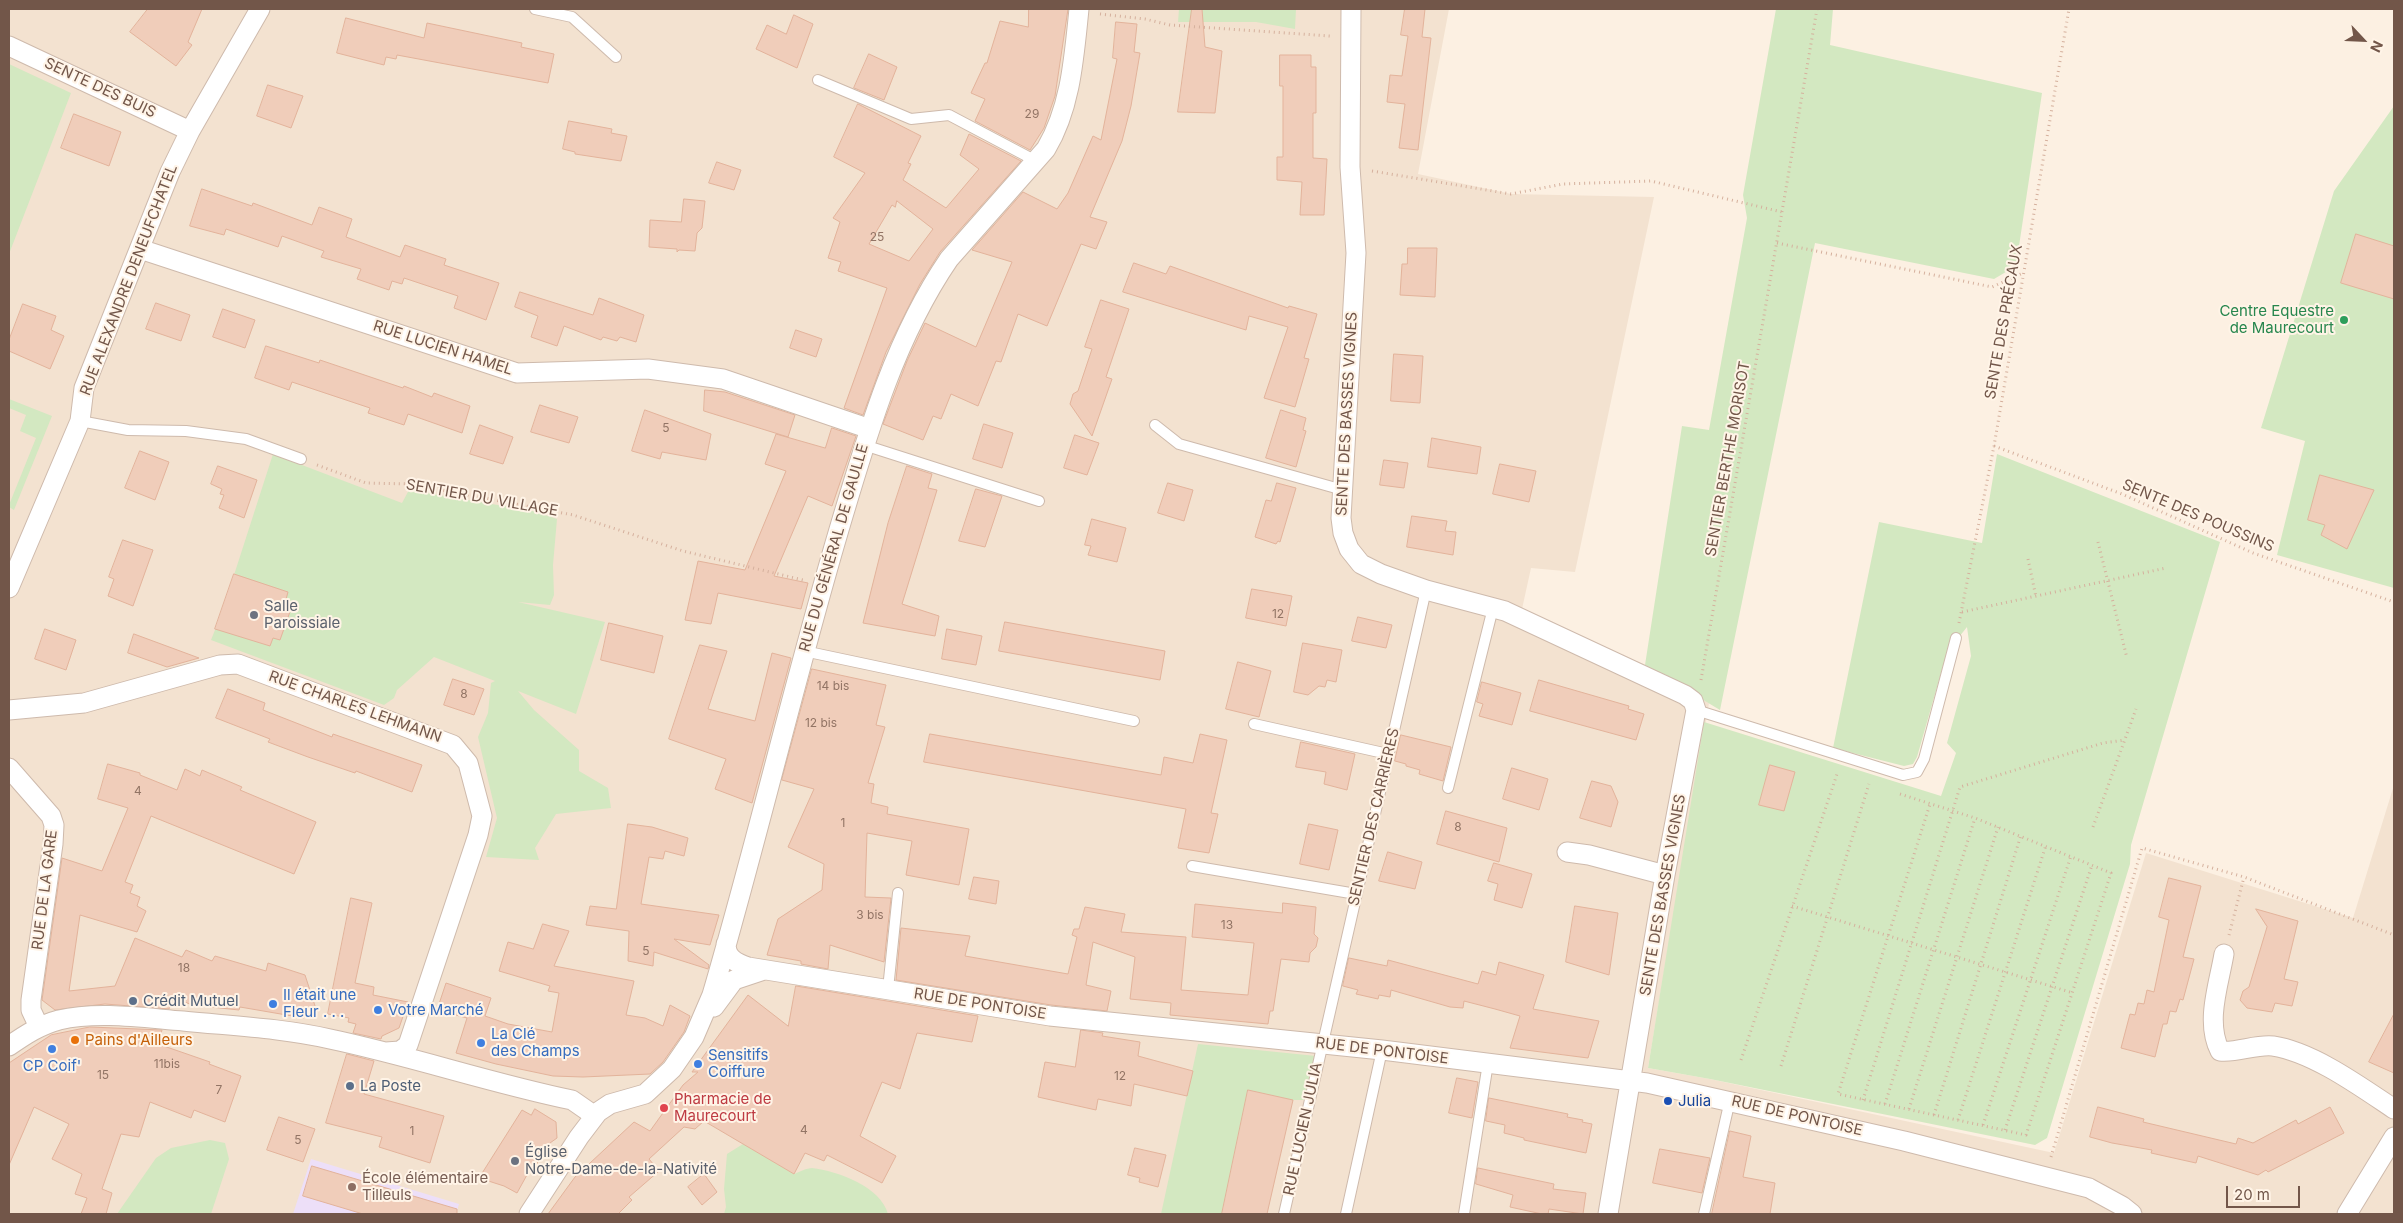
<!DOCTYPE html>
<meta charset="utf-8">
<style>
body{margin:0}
#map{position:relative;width:2403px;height:1223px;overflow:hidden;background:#fcf0e2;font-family:Inter,sans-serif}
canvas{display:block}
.frame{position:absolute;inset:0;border:10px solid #725649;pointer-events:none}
.north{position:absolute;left:2338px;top:15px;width:50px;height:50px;-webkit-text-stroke:4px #fff4e7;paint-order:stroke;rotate:115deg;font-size:14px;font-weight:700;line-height:20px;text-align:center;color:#725649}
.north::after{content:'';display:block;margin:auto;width:18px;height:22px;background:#725649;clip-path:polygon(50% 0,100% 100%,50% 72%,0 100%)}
.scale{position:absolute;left:2226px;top:1186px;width:74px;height:22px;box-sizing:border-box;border:2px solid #725649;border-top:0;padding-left:6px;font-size:15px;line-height:18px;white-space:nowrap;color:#725649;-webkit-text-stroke:4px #fff4e7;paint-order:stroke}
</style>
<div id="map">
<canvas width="2403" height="1223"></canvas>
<div class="frame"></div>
<div class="north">N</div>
<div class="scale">20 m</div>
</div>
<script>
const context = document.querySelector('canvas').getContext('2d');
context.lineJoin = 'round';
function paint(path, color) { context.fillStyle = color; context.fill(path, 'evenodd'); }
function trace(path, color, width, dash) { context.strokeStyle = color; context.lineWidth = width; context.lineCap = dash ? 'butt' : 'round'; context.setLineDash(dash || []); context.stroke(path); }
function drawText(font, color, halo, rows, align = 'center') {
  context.font = font + ' Inter,sans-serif'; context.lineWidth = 4; context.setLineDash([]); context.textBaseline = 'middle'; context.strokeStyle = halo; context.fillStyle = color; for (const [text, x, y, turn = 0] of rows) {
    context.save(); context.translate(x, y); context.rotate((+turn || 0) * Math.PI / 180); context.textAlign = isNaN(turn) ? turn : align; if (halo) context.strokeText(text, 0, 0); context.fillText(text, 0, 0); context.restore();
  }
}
const residential = new Path2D(`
 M9,9H1449L1418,174L1511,194L1654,197L1575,572L1531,568L1522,609L1645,665L1709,703L1648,1068L1710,1079L2054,1153L2146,853L2353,918L2394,785V1214H9Z`);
const education = new Path2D(`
 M311,1159L459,1204L456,1214H293Z`);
const green = new Path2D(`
 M1179,9H1296L1295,29L1256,22H1178Z
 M1776,9H1833L1830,45L2042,93L2016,266L1994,279L1815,243L1720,710L1645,665L1682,426L1709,430L1747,218L1743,195Z
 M9,64L71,93L9,254Z
 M2394,106V588L2277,555L2305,441L2261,428L2334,191Z
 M9,399L52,416L14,510L9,507V505L36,438L20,431L26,415L9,408Z
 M273,454L402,503L409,490L533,511L557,519L553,565L554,595L550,605L518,602L605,622L576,714L518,691L534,710L579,750V771L608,788L611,808L556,814L535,848L539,860L486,857L497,818L478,737L488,713L491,683L495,681L434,657L397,690L394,698L384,705L211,640L217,625L236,635L270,646L273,638L280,640L292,606L285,603L288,592L234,575Z
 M1997,454L2220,542L2131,845L2130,864L2047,1138L2035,1145L1710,1079L1648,1068L1704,722L1941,796L1956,753L1947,743L1971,656L1967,627L1947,652L1917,757L1913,764L1904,766L1833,748L1879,522L1982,543Z
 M1198,1044L1316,1056L1307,1100H1293L1248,1091L1222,1214H1161Z
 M210,1140L225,1143L229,1159L211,1214H117L156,1158L171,1148Z
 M743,1144L794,1174C799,1172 807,1168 812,1168C838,1171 881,1187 888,1214H724L726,1207L724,1189L727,1154Z`);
const building = new Path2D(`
 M148,9H202L188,42L192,45L176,66L130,32Z
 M1029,9H1068L1055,96L1044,128L1030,150L975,121L985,99L971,93L985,63H987L1000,21L1028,27Z
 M1192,9H1202L1205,47L1222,51L1215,113L1178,112Z
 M1405,9H1425L1422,37L1431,38L1418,150L1399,148L1405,104L1387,102L1390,75L1402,76L1408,36L1401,35Z
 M794,15L813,24L797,68L756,49L767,25L786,34Z
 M346,18L424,38L427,23L522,43L521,47L554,54L548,83L397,55L396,59L386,57L384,65L337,53Z
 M1116,22L1137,24L1134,52L1140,53L1131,106L1122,141L1090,217L1107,222L1096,249L1081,244L1047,326L1018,314L1001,362L996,361L978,406L951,394L941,419L933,416L923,440L883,424L907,361L925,323L976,347L1012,262L972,250L1023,192L1057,209L1068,193L1093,136L1101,140L1117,59L1113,58Z
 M869,54L897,67L884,100L854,88Z
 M1280,55H1311V67H1316V113H1313V158L1327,159L1324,215H1300L1302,182L1277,180V157H1283V86H1280Z
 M268,85L303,96L291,128L257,116Z
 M858,104L921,136L908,163L911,164L903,180L946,208L979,169L960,155L969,134L1021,161L940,252L920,284L886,352L863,415L844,408L887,288L838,271L841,262L828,258L840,222L833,218L865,173L834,157ZM897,201L933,229L909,261L869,244L892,205L895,207Z
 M74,114L121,132L109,166L61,148Z
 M569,121L612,129L611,133L627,136L621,161L575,154V152L563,149Z
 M717,162L741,170L734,190L709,183Z
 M202,189L252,206L253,203L312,225L319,207L352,219L346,237L400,257L405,245L446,259L444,265L499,283L486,320L454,308L458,296L404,278L402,284L392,281L389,290L357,279L361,269L321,257L324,251L282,236L278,247L226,229L224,235L190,226Z
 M684,199L705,201L702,228L697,233L695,251L679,250L677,252V249L649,247L650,220L681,222Z
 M2356,234L2394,246V299L2341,283Z
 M1408,248H1437L1435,297L1400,295L1402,264H1407Z
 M1134,263L1166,274L1170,266L1288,308L1289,306L1317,314L1304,358L1309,359L1295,407L1264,398L1288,327L1249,316L1246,330L1123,292Z
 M520,292L593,315L599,298L644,315L636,342L620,337L617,341L603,337L601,340L564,326L557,346L531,337L538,316L515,307Z
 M1101,300L1129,309L1106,377L1112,379L1092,436L1070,404L1073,394L1078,391L1092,349L1085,347Z
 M156,303L190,315L181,341L146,329Z
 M23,304L56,316L51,330L64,336L50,369L9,351V340Z
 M223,309L255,320L245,348L213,337Z
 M796,330L822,339L816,357L790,348Z
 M266,346L319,363L320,360L403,388L404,386L432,397L434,393L470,406L462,433L408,414L404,425L368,413L370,408L292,382L289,390L255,378Z
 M1394,354L1423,356L1420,403L1391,401Z
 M705,390L725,392L795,415L788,437L704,411Z
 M540,405L578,417L569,443L531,432Z
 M645,410L711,434L706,460L662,452L660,459L632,451Z
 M1281,410L1306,418L1303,430L1306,431L1296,467L1266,458Z
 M984,424L1013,433L1002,468L973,459Z
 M480,425L513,437L503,464L470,454Z
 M832,428L856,436L832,506L808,496L774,576L808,583L801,609L718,593L711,624L685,620L698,561L745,570L786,471L765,464L776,434L825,448Z
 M1075,435L1099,443L1087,475L1064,468Z
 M1432,438L1481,447L1477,474L1428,467Z
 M140,451L169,462L155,500L125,488Z
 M1384,460L1408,463L1404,488L1380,485Z
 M1500,464L1536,471L1529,502L1493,494Z
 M218,466L257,480L244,518L219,508L224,495L220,494L222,489L211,484Z
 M907,466L932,474L928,488L937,490L902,604L939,616L935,636L863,623L888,523Z
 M2320,475L2374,490L2347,549L2321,535L2325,525L2308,520Z
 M1168,483L1193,490L1184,521L1158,513Z
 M1277,483L1296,488L1280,542L1278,541L1276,544L1255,537L1266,500L1271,501Z
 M976,489L1002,496L985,547L959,541Z
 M1412,516L1447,521L1445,531L1456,532L1453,555L1407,547Z
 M1092,519L1126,528L1117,562L1088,555L1091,546L1085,545Z
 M123,540L153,550L133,606L108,596L114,579L109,577Z
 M234,574L288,592L285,603L292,606L280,640L273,638L270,646L215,629Z
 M1252,589L1292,596L1286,626L1246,618Z
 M1358,617L1392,625L1386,648L1352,641Z
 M1005,622L1165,651L1160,680L999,651Z
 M609,623L663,636L654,673L601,660Z
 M45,629L76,640L66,670L35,659Z
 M947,629L982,636L976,665L942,659Z
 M134,634L199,658L167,667L128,653Z
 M1303,643L1342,650L1336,682L1327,680L1325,687L1319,686L1308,695L1294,692Z
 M700,645L727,651L708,709L755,721L772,653L791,658L752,803L715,789L726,759L669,739Z
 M1238,662L1271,671L1259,717L1226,709Z
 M812,669L886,685L876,725L885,727L868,783L874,784L871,803L888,807L887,814L969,829L959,885L906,875L912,841L867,833L865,897L891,898L884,962L830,945L828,969L801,964V961L767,955L778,919L822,890L824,864L788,847L814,789L782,780Z
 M453,679L484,689L474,715L444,705Z
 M1539,680L1629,706L1628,709L1644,714L1636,740L1530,711Z
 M1482,682L1521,693L1512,725L1479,716L1483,704L1477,702Z
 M228,689L265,703L263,710L332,737L333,734L422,765L412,792L356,771L355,773L308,757L268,742L270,739L216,718Z
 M930,734L1161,775L1164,757L1193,763L1200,734L1227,740L1211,813L1218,814L1209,853L1178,848L1186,809L924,762Z
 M1401,735L1451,747L1443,781L1419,774L1420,770L1406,766V764L1395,761Z
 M1301,742L1355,754L1347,790L1324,784L1326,772L1296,767Z
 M108,764L140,773V775L177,790L185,769L200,776L202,770L242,787L240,790L316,822L294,874L151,816L125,882L133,885L130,893L140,897L137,906L146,911L137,932L80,915L69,991L115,986L135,938L182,957L186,950L212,961L215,956L266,971L268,963L305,975L317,1012L305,1010L304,1018L240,1007L239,1010L192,1005L173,997L169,1009L105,1004L55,1010L42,1000L62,858L102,871L128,808L98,799Z
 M1770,765L1795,772L1784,811L1759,805Z
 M1512,768L1548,779L1539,810L1503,799Z
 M1592,781L1611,786L1618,802L1611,827L1580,818Z
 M1446,811L1507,828L1499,862L1437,844Z
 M628,824L652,827L688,838L684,856L665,851L663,859L649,857L641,904L719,915L710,945L674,939L709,965L708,969L654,952L653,966L628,961L629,931L586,925L590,906L616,909Z
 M1309,824L1338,830L1329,870L1300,864Z
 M1388,852L1422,862L1415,889L1379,881Z
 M1494,863L1532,874L1522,908L1494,900L1498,884L1488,881Z
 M974,877L999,881L996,904L969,899Z
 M2169,878L2201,886L2183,957L2194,959L2183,1000L2180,999L2176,1012L2170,1011L2167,1024H2163L2155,1057L2121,1048L2130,1014L2135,1015L2138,1003L2144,1004L2147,990L2154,992L2169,920L2159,917Z
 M351,898L372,903L355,983L374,987L373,995L408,1002L399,1028L382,1036L381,1039L353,1033L356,1024L348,1022L349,1018L328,1014Z
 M1283,903L1316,907L1314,934L1318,938L1316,947L1310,953L1309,962L1281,959L1273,1011H1270L1268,1024L1170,1015L1171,1003L1130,999L1135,957L1093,942L1086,985L1111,991L1107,1011L1051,1005L896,980L901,928L970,936L965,956L1068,974L1077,937L1072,935L1074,929H1079L1085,907L1125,914L1121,932L1186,937L1181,990L1248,995L1254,943L1192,937L1195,904L1282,913Z
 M1575,906L1618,913L1609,975L1566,962Z
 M2256,909L2298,921L2284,979L2298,982L2292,1006L2275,1003L2272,1012L2247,1008L2240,1000L2243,991L2249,987L2267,927Z
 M543,924L569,931L554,966L634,981L626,1015L645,1018L663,1026L670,1005L690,1016L684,1032L663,1062L650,1074L583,1077L553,1076L496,1064L456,1053L467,1018L437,1010L446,983L491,998L485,1016L508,1024L552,1032L559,993L548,991L550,986L499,971L508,942L533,949Z
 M1349,958L1387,966L1388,960L1478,984L1482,971L1496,975L1499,962L1544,975L1533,1009L1599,1021L1588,1058L1510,1048L1520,1016L1495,1009L1464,1001L1463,1008L1450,1007L1391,990L1390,997L1379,995L1378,999L1356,994L1358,990L1343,986Z
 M796,986L978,1016L972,1042L917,1033L900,1089L882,1082L860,1136L896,1156L882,1183L827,1155L824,1161L805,1153L794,1174L704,1121L695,1129L684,1127L649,1159L659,1171L629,1197L632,1200L618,1214H548L575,1177L634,1122L650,1131L683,1085L698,1072H692L748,995L788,1026Z
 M2394,1014V1073L2369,1062Z
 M90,1027L162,1030L158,1044L210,1062L209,1064L241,1076L225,1122L194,1110L191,1118L150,1102L139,1137L121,1134L102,1189L112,1193L106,1214H81L87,1198L75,1194L82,1174L52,1159L69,1124L34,1107L9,1165V1063L51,1035Z
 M1081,1030L1103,1033L1102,1036L1140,1042L1138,1056L1193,1071L1187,1096L1134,1084L1131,1106L1098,1099L1096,1110L1038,1097L1045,1062L1075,1067Z
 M347,1054L374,1061L364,1094L444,1116L430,1163L379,1147L382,1137L326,1123Z
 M1457,1078L1478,1082L1472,1118L1449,1113Z
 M1248,1090L1293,1100L1267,1214H1222Z
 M1489,1098L1568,1114L1567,1117L1583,1120L1582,1122L1592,1124L1586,1153L1524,1140V1138L1504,1133L1505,1125L1486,1121Z
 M2098,1107L2144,1119L2143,1122L2236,1144L2238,1138L2253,1143L2296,1120L2298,1124L2330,1107L2344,1133L2268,1172L2266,1170L2258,1175L2198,1156L2196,1163L2151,1153L2152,1150L2112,1143L2090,1137Z
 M535,1109L556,1122L557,1138L550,1143L536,1165L533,1164L517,1193L504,1186L479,1178L522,1110L531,1115Z
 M279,1117L315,1129L303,1162L267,1150Z
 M1730,1131L1751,1136L1743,1177L1775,1183L1770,1214H1712Z
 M1135,1148L1166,1155L1158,1187L1139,1182L1140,1178L1128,1175Z
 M1660,1149L1710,1158L1702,1193L1653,1183Z
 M312,1166L457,1209V1214H363L303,1196Z
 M1478,1168L1554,1184L1553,1189L1586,1193L1583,1214L1549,1209L1548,1214H1542L1510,1207L1513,1195L1476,1184Z
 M704,1174L717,1192L702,1205L688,1187Z`);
const path = new Path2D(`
 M1100,14L1145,19L1170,25L1330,36
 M1372,171L1511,194L1563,184L1651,181L1782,212
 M1777,243L1992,287L2023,273
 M1994,446L2122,494L2253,553L2394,602
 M317,465L366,483L411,484L573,515L683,551L803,580
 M2098,542L2127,658
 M2028,559L2036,597
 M1962,612L2166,568
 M1959,623L1994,446L2069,9
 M1701,680L1817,9
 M1900,794L1975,818L2111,873L2026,1135L1838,1094L1930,804
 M2093,827L2136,709
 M1792,906L2073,993
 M2229,935L2244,877
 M1741,1060L1837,774H1839
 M1781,1066L1869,784
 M1863,1100L1960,787L2103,743L2125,740
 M1885,1104L1975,818
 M1909,1109L1998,827
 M1934,1115L2021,835
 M1958,1120L2046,845
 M1983,1125L2071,856
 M2005,1130L2092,865
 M2051,1157L2142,848L2244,877L2394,935`);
const lane = new Path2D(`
 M535,9L572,17L616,57
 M818,80L911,119L949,115L1036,161
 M80,421L128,430L186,431L246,439L301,459
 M1155,425L1179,444L1343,490
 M864,445L1039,501
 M804,651L1134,721
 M1696,710L1903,775L1917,772L1924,759L1956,638
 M1254,724L1388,754
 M1448,788L1493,608
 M1192,866L1356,894
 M888,989L898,893
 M1284,1214L1426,590
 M1346,1214L1382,1050
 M1464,1214L1488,1063
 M1704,1214L1730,1100`);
const street = new Path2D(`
 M1351,9L1350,167L1356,253L1341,518L1343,533L1349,549L1361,564L1381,574L1426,590L1505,611L1685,695L1693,701L1696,710L1665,875L1608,1214
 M9,46L190,131
 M140,249L517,373L648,369L723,379L870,429
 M9,588L80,421L84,388L170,172L190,131L260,9
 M9,710L84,703L220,665L238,664L453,745L468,763L482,816L478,835L408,1045L400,1051L386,1052
 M9,768L51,816L54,825L53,844L31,1000V1010L39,1027
 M1567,852L1589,855L1665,875
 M726,944C726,958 736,963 748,967L1050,1016L1382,1050L1647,1083L1904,1141L2089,1188L2122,1206L2132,1214
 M2224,954C2219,984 2205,1022 2220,1051C2237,1053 2256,1044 2273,1046C2313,1052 2361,1087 2394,1109
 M714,1007L734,980L764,970
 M9,1046C25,1035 40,1025 59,1020C98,1011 144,1018 183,1021C232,1026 282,1028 330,1039C411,1056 490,1083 572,1100L595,1116
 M529,1214L579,1137L598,1112L610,1104L645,1094L672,1069L694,1037L712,995C757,841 793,686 838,533C866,439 893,341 949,259L1046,149C1071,107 1074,57 1079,9
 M2347,1214L2394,1137`);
const markers = [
 [2344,320,5,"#2e9e5b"],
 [254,615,5,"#6b7280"],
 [133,1001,5,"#5c6f8a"],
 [273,1004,5,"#3f7fe0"],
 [378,1010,5,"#3f7fe0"],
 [75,1040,5,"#e8710a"],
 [481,1043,5,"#3f7fe0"],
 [52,1049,5,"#3f7fe0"],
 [698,1064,5,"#3f7fe0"],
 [350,1086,5,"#5c6f8a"],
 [1668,1101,5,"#1a4fb4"],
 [664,1108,5,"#e0444e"],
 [515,1161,5,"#6b7280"],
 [352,1187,5,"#8d6e63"]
];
const numberNames = [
 ["29",1032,114],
 ["25",877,237],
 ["5",666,428],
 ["12",1278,614],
 ["14 bis",833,686],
 ["8",464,694],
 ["12 bis",821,723],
 ["4",138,791],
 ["1",843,823],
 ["8",1458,827],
 ["3 bis",870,915],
 ["13",1227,925],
 ["5",646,951],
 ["18",184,968],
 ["11bis",167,1064],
 ["15",103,1075],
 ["12",1120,1076],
 ["7",219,1090],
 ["4",804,1130],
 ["1",412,1131],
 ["5",298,1140]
];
const streetNames = [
 ["SENTE DES BUIS",100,88,25],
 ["RUE ALEXANDRE DENEUFCHATEL",129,280,-69],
 ["SENTE DES PRÉCAUX",2004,322,-80],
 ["RUE LUCIEN HAMEL",443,348,18],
 ["SENTE DES BASSES VIGNES",1347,414,-87],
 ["SENTIER BERTHE MORISOT",1728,459,-80],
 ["SENTIER DU VILLAGE",482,498,10],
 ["SENTE DES POUSSINS",2198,516,23],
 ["RUE DU GÉNÉRAL DE GAULLE",834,548,-74],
 ["RUE CHARLES LEHMANN",355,707,20],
 ["SENTIER DES CARRIÈRES",1374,817,-77],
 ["RUE DE LA GARE",45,890,-83],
 ["SENTE DES BASSES VIGNES",1663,895,-80],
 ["RUE DE PONTOISE",980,1004,9],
 ["RUE DE PONTOISE",1382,1051,7],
 ["RUE DE PONTOISE",1797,1116,13],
 ["RUE LUCIEN JULIA",1303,1129,-78]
];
const leisureNames = [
 ["Centre Equestre",2334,311],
 ["de Maurecourt",2334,328]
];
const worshipNames = [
 ["Salle",264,606],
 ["Paroissiale",264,623],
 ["Église",525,1152],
 ["Notre-Dame-de-la-Nativité",525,1169]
];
const shopNames = [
 ["Il était une",283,995],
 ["Fleur . . .",283,1012],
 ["Votre Marché",388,1010],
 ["La Clé",491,1034],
 ["des Champs",491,1051],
 ["Sensitifs",708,1055],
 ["Coiffure",708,1072],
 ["CP Coif'",52,1066,"center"]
];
const serviceNames = [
 ["Crédit Mutuel",143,1001],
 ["La Poste",360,1086]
];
const foodNames = [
 ["Pains d'Ailleurs",85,1040]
];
const healthNames = [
 ["Pharmacie de",674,1099],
 ["Maurecourt",674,1116]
];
const transitNames = [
 ["Julia",1678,1101]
];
const educationNames = [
 ["École élémentaire",362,1178],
 ["Tilleuls",362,1195]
];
paint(residential, '#f3e2d0');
paint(education, '#eddff8');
paint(green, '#d3e8c1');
paint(building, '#f0cdba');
trace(building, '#e3b39b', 1);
trace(lane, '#cebaac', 12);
trace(street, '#cebaac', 21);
trace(path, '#d5b09d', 3, [1, 4]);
trace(lane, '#fff', 10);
trace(street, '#fff', 19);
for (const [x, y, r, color] of markers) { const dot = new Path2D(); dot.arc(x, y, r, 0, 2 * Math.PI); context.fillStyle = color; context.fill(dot); trace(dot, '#fff4e7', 2); }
drawText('12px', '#927465', null, numberNames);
drawText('15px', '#725649', '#fff4e7', streetNames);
drawText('15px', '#27864d', '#fff4e7', leisureNames, 'right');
drawText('15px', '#5b616d', '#fff4e7', worshipNames, 'left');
drawText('15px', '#366cbe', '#fff4e7', shopNames, 'left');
drawText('15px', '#4e5e75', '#fff4e7', serviceNames, 'left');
drawText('15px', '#c56008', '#fff4e7', foodNames, 'left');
drawText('15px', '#be3a42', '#fff4e7', healthNames, 'left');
drawText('15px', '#164399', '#fff4e7', transitNames, 'left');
drawText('15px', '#785e54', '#fff4e7', educationNames, 'left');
</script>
